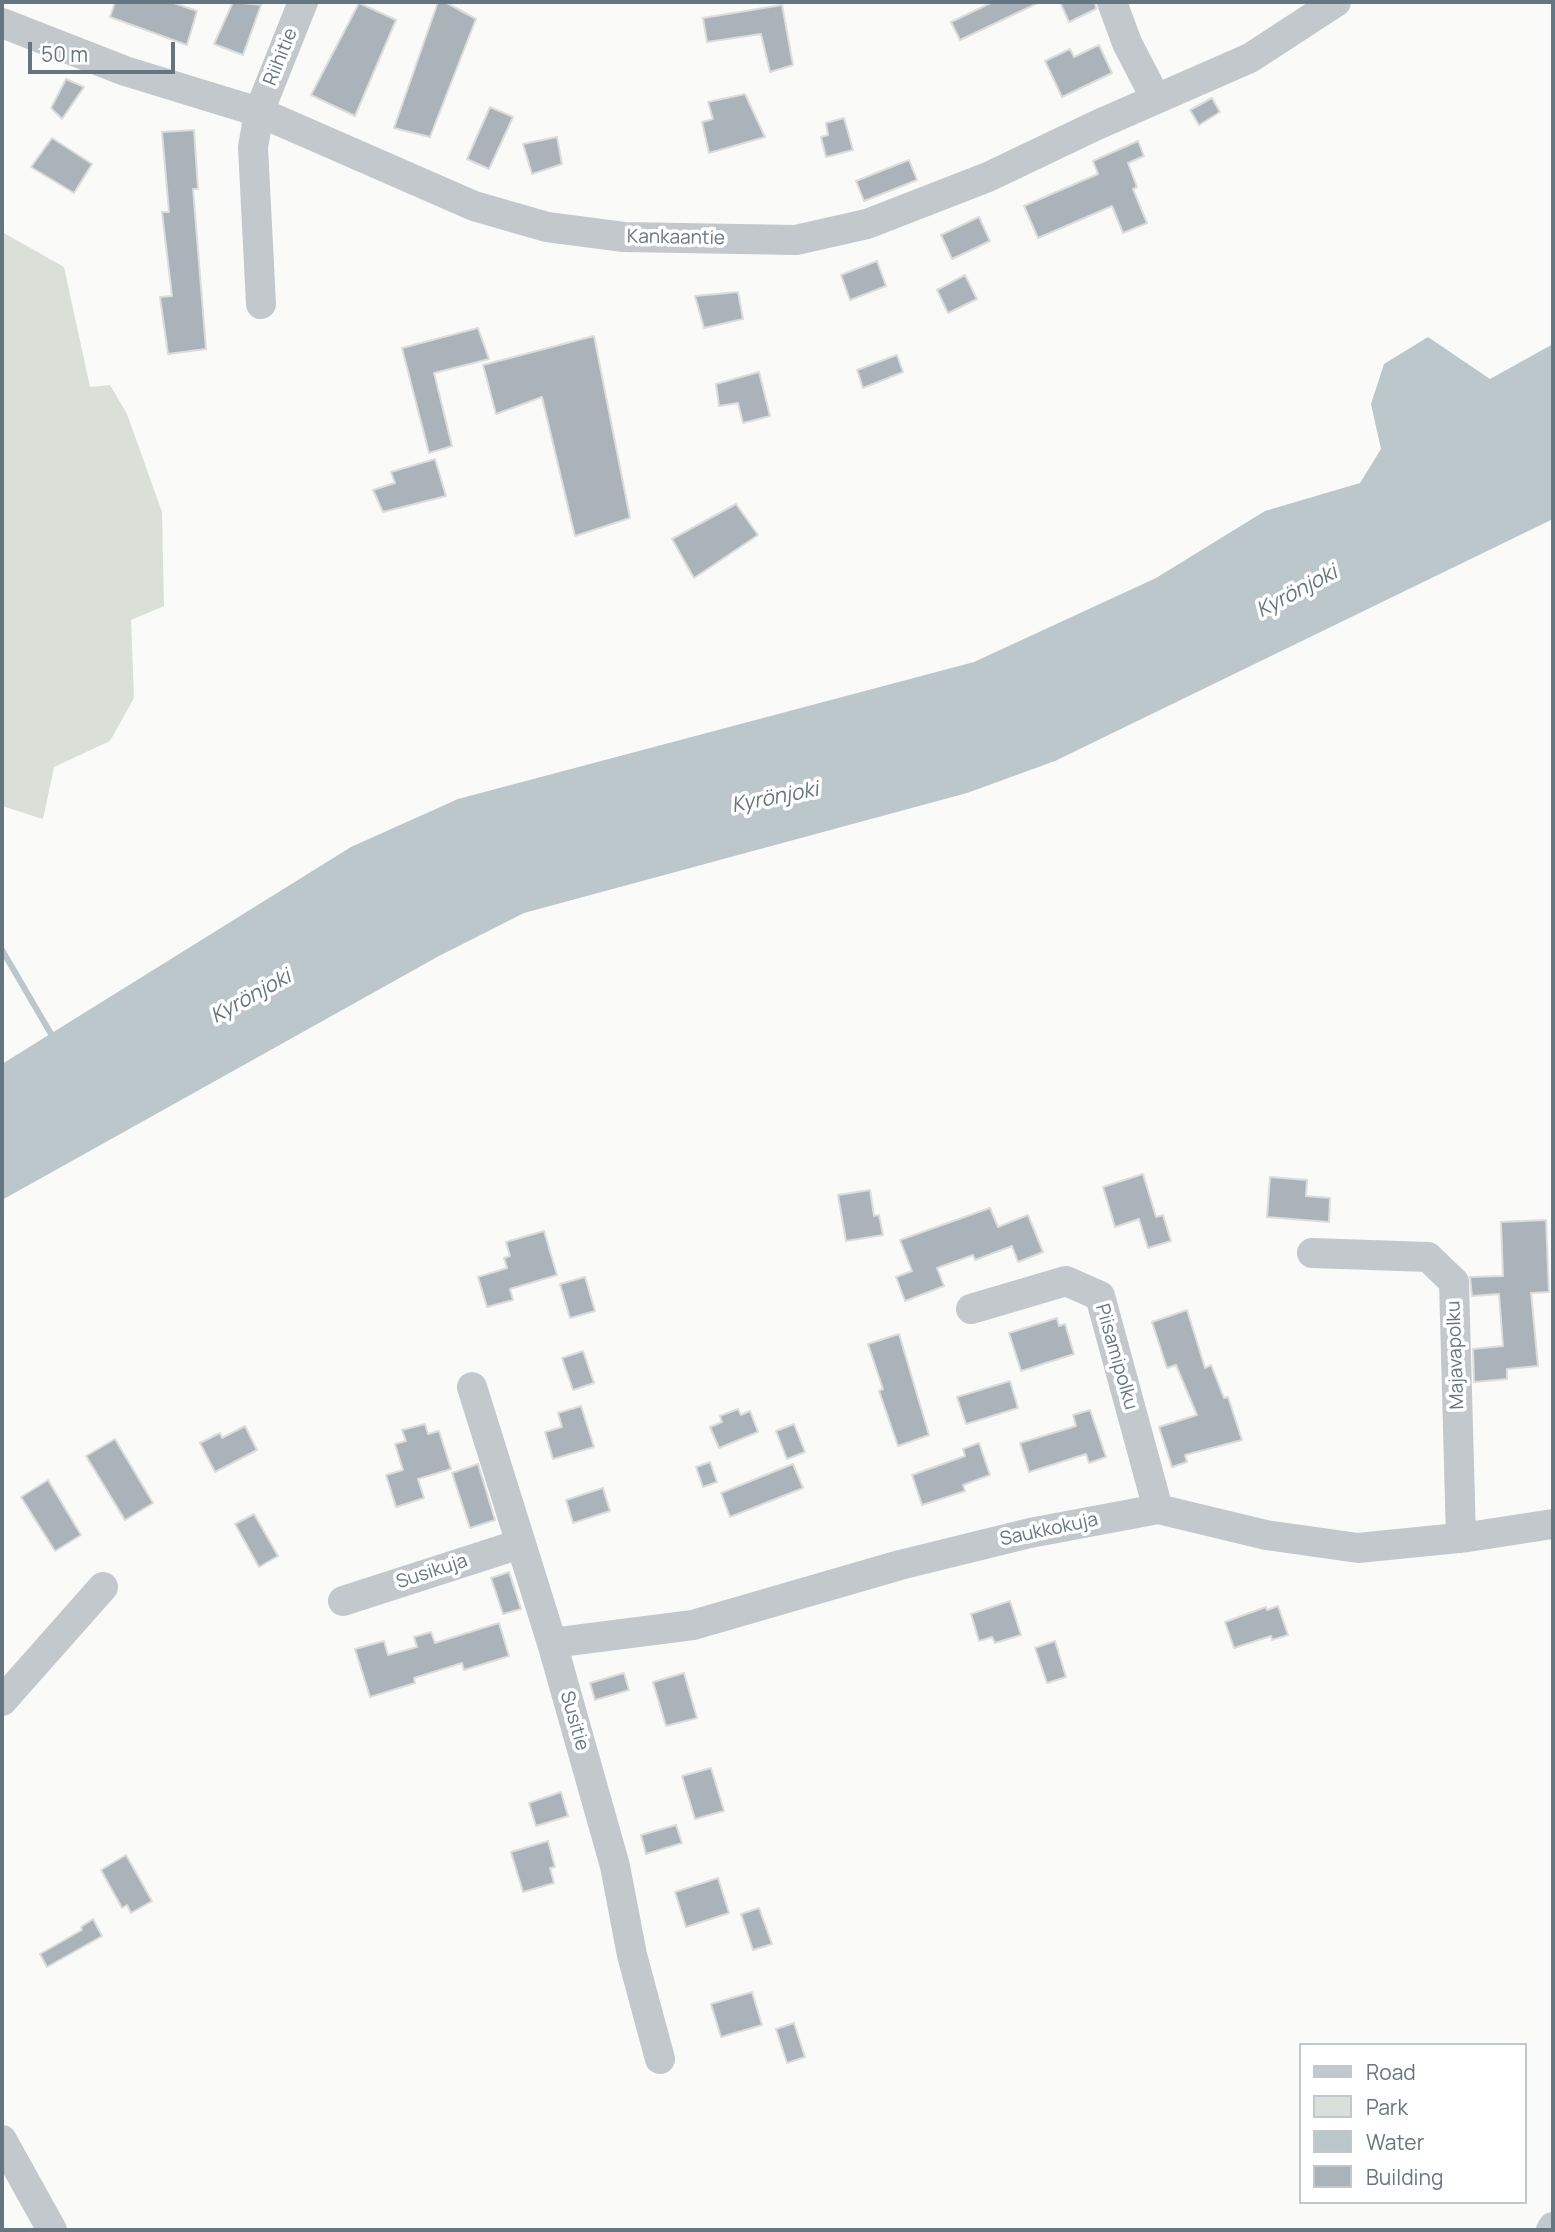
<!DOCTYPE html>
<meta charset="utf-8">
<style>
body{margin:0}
#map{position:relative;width:1555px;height:2232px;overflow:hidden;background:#fafaf8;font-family:Manrope,sans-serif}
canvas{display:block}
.frame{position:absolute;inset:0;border:4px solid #657683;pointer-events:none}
.legend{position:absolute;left:1299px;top:2043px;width:228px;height:161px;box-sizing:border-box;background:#fff;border:2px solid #c1c8cd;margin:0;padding:9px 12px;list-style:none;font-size:21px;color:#657683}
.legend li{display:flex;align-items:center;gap:14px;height:35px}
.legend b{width:35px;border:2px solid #c1c8cd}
.scale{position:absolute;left:28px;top:42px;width:147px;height:32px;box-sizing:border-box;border:4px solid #657683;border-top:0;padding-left:9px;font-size:21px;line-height:24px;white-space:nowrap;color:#657683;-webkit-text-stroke:5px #fff;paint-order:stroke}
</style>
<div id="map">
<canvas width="1555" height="2232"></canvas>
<div class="frame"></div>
<ul class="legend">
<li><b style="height:9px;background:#c3c8cc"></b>Road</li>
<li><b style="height:19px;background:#dadfd7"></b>Park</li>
<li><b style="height:19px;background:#bbc7cb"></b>Water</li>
<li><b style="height:19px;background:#aab3b9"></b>Building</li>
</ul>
<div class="scale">50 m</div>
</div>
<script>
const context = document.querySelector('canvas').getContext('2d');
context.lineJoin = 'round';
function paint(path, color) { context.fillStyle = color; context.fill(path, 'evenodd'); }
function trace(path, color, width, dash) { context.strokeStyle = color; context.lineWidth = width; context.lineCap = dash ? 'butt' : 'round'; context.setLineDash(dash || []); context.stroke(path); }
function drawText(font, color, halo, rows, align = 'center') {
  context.font = font + ' Manrope,sans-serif'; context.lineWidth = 7; context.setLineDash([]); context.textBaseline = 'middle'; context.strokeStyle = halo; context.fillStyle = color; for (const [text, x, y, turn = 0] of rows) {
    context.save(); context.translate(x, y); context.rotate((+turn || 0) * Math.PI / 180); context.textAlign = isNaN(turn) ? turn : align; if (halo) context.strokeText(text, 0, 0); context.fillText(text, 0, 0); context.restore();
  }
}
const green = new Path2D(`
 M2,232L64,267L90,387L110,385L127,414L162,512L164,606L131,620L134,698L110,741L54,767L43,819L2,806Z`);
const water = new Path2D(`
 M1428,337L1490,379L1553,344V519L1055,761L967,793L524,913L439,956L2,1200V1064L351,847L458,799L974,662L1156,578L1265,511L1360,483L1381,449L1371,404L1384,364Z`);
const stream = new Path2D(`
 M2,950L54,1039`);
const building = new Path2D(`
 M115,2H171L197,11L187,45L110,17Z
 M233,2L261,5L243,55L214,44Z
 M438,2H445L476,19L430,137L394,128Z
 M993,2H1040L960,40L951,22Z
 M1060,2H1095L1096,9L1069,22Z
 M359,3L396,20L355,116L311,95Z
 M782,5L793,65L770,72L761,34L707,42L703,18Z
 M1099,45L1112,73L1062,97L1045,61L1070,49L1074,57Z
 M66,79L84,87L62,119L51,108Z
 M745,94L765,137L709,153L702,122L713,119L708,102Z
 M1212,98L1220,112L1199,125L1190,110Z
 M490,107L513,117L489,169L467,159Z
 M844,118L853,150L826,157L821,137L828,135L826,123Z
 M194,130L198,189H193L206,349L168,354L160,297L172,296L162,212H169L162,132Z
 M557,137L562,164L532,174L523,144Z
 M52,138L92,164L74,193L31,167Z
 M1138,141L1144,156L1128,163L1137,187L1133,189L1147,223L1123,233L1112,206L1038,238L1024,206L1098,174L1093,161Z
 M909,160L917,180L864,201L856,181Z
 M979,217L990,241L952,259L941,235Z
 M877,261L886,286L850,300L841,275Z
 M965,275L977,299L948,313L937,290Z
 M738,292L743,319L704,328L695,296Z
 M478,328L489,359L434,373L452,446L429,453L402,348Z
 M594,336L630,518L575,536L542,397L496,414L483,365Z
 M897,355L903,372L863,388L857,370Z
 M759,372L770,416L743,423L738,403L719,406L716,384Z
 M435,459L446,496L383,512L373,490L395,483L391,472Z
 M736,504L758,535L694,578L672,539Z
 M1143,1174L1156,1217L1163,1215L1171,1241L1148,1248L1139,1219L1115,1227L1103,1187Z
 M1270,1177L1307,1180L1306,1196L1330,1198L1329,1222L1267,1217Z
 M870,1190L874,1216L879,1215L883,1235L846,1241L838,1195Z
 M990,1208L998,1227L1028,1215L1043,1252L1018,1262L1012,1246L975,1260L973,1255L937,1268L944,1286L905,1301L896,1277L912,1271L900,1240Z
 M1546,1220L1549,1292L1531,1293L1538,1366L1507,1369V1379L1474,1382L1473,1349L1503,1346L1499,1294L1472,1296L1470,1277L1503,1276L1501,1222Z
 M544,1231L557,1275L510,1289L513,1300L487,1307L478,1277L507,1268L504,1258L510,1256L506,1242Z
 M585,1277L595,1311L570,1318L560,1284Z
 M1187,1310L1205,1368L1211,1365L1224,1398L1228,1397L1242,1440L1185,1455L1187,1462L1172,1467L1159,1427L1197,1415L1176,1365L1167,1368L1152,1322Z
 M1057,1318L1059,1326L1065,1324L1074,1354L1021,1371L1009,1333Z
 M899,1334L929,1435L898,1446L879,1391L883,1389L868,1344Z
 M583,1351L594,1383L573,1390L562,1358Z
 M1010,1381L1018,1408L966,1424L957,1397Z
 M581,1406L594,1447L553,1459L545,1432L562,1427L558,1413Z
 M738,1409L741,1415L750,1411L758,1432L719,1448L710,1427L722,1422L720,1416Z
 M1090,1410L1106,1457L1089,1463L1086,1454L1029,1472L1020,1443L1076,1426L1073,1415Z
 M425,1424L428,1434L439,1431L451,1469L418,1479L424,1498L396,1507L386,1475L403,1470L395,1444L406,1441L402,1430Z
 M794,1424L805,1452L787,1459L776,1431Z
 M245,1426L257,1450L215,1472L200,1443L220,1433L222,1438Z
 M115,1439L153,1503L125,1520L86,1456Z
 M979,1443L990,1475L963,1485L965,1491L922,1505L912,1475L965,1456L963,1449Z
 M710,1462L717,1482L703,1487L696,1467Z
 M478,1464L495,1520L470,1528L452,1473Z
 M793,1464L803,1488L730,1517L721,1493Z
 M48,1480L81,1535L55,1551L21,1497Z
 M603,1488L610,1511L573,1523L566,1500Z
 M254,1514L278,1556L259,1567L235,1524Z
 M509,1572L521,1609L503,1614L491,1578Z
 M1010,1601L1021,1635L995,1643L992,1637L979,1641L971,1614Z
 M1278,1606L1288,1635L1272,1640L1271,1636L1234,1648L1225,1622L1266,1607L1267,1610Z
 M499,1623L509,1656L464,1670L462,1663L414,1678L415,1683L370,1697L355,1649L384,1641L388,1655L417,1647L414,1637L431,1632L435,1643Z
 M1055,1641L1066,1677L1047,1683L1035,1648Z
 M624,1673L629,1690L595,1700L590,1683Z
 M684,1673L697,1718L666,1726L653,1682Z
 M711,1768L724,1811L695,1819L682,1776Z
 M561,1792L568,1816L536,1826L529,1803Z
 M676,1825L682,1843L646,1854L641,1835Z
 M548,1841L555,1867L550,1868L554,1883L523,1892L511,1852Z
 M126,1855L152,1901L131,1913L127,1905L122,1908L101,1870Z
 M718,1878L729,1913L686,1927L675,1892Z
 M759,1908L772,1944L753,1950L741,1914Z
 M93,1919L102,1936L47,1967L40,1954L82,1930L81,1927Z
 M752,1992L762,2025L721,2037L711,2004Z
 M794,2023L805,2057L787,2063L776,2029Z`);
const minor = new Path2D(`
 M1112,2L1127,43L1156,99
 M2,23L125,71L259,112L474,206L547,227L624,237L796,240L867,224L988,177L1097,125L1250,58L1336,2
 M261,304L253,147L259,112L303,2
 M1312,1253L1428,1257L1454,1282L1461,1538
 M971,1309L1066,1281L1100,1296L1158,1509
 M472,1387L552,1643L615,1866L632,1955L660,2059
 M343,1601L520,1544
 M552,1643L693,1625L900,1565L1030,1533L1158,1509L1266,1535L1358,1548L1468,1537L1553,1524
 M2,1701L103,1587
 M2,2140L52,2230
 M1551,2230L1553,2227`);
const streetNames = [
 ["Riihitie",281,57,-68],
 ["Kankaantie",676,238,1],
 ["Majavapolku",1456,1355,-92],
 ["Piisamipolku",1116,1357,74],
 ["Saukkokuja",1049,1530,-12],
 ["Susikuja",432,1572,-18],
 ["Susitie",574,1721,74]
];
const waterNames = [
 ["Kyrönjoki",1297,592,-28],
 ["Kyrönjoki",775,798,-11],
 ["Kyrönjoki",251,997,-29]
];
paint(green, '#dadfd7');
paint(water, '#bbc7cb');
trace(stream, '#bbc7cb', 6);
paint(building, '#aab3b9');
trace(building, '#dcdcda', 2);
trace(minor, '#c3c8cc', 30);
drawText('19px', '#657683', '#fff', streetNames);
drawText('italic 21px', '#60757c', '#fff', waterNames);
</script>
